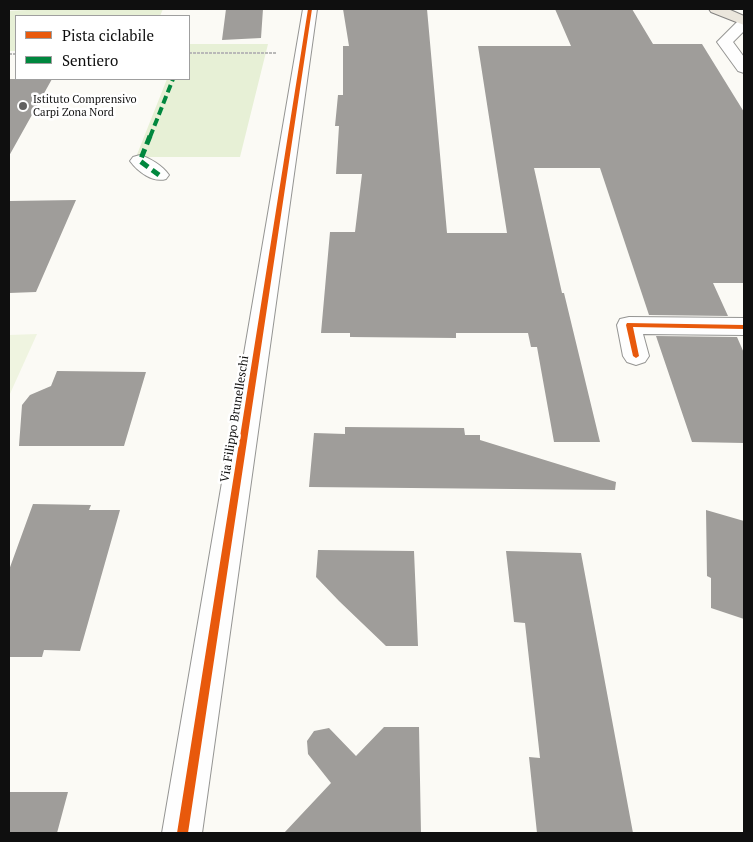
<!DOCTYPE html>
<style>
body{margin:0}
#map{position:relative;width:753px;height:842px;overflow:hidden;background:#fbfaf5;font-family:"PT Serif",serif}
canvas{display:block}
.frame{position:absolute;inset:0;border:10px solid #0f0f0f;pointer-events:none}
.legend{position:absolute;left:15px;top:15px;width:175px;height:65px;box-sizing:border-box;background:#fff;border:1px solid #9f9f9f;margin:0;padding:6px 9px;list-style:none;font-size:15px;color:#0f0f0f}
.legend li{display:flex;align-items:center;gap:10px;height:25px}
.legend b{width:25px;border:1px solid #9f9f9f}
</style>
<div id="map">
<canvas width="753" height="842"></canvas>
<div class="frame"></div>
<ul class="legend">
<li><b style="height:6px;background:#e8590c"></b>Pista ciclabile</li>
<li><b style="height:6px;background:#00873e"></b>Sentiero</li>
</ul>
</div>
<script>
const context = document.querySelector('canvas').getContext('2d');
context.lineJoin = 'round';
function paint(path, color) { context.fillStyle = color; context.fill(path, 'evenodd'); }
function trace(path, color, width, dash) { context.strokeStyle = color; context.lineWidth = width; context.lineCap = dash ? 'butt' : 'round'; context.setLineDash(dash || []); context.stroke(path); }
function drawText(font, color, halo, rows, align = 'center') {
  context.font = font + ' "PT Serif",serif'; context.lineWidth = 5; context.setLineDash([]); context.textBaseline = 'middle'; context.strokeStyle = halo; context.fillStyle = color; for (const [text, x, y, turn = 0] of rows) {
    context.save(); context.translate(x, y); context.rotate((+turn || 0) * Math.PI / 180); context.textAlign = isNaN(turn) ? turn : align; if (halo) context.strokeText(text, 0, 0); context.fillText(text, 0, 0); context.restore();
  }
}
const green = new Path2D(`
 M45,9H163L160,16H16V51H9V11Z
 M189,44H268L240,157H136L167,79H189Z`);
const pitch = new Path2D(`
 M37,334L9,396V335Z`);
const building = new Path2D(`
 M226,9H263L261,38L222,40Z
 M343,9H427L447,233H507L478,46H571L555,9H632L653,44H702L744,112V283H713L728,316L649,315L600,168H534L562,293H564L600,442H554L537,347H531L528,333H456V338L350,337V333H321L330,232H355L362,174H336L339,126H335L338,95H343V46H349Z
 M9,79H52L9,156Z
 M76,200L36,292L9,293V201Z
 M656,336L737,337L744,353V443L692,442Z
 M57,371L146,372L124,446H19L22,405L30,395L51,386Z
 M345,427L464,428L465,435H480V440L616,482L615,490L309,487L314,433L345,434Z
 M33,504L91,505L89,510H120L80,651L44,650L42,657H9V570Z
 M706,510L744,521V619L711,608V578L707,576Z
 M318,550L414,551L418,646H386L339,601L316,577Z
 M506,551L581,553L633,833H537L529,757L540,758L525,623L514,622Z
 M384,727H419L421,833H284L331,783L308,754L307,741L314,731L329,728L356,756Z
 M9,792H68L57,833H9Z`);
const path = new Path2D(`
 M189,53H276
 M9,54H16`);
const minor = new Path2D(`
 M303,9H317L202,833H162Z
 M744,18V31L733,42L744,57V73L738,71L717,42L739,20Z
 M140,155C150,158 163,166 169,175L166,179C153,183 138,172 130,161L133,157Z
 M629,317L744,318V335L643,334L649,356L645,362L636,365L627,362L623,356L617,325L620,319Z`);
const major = new Path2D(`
 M709,9H728L744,16V25L711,12Z`);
const quietFar1 = new Path2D(`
 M150,137L173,79`);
const quiet = new Path2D(`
 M150,136L140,161L159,175`);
const cycleway = new Path2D(`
 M308,9H312L188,833H177Z
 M627,323L744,325V329L633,327L639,356L636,358L633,356L626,325Z`);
const markers = [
 [23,106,5,"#626160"]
];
const farPoinames = [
 ["Istituto Comprensivo",33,100],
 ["Carpi Zona Nord",33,113]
];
const streetNames = [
 ["Via Filippo Brunelleschi",235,419,-81]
];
paint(green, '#e7f0d6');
paint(pitch, '#eff4e0');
paint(building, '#9f9d9a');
trace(minor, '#959593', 2);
trace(major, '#838280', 2);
trace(path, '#b9b9b8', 2, [3, 1]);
paint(minor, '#fefefe');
paint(major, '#ebe6dc');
trace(quietFar1, '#00873e', 4, [8, 4]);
trace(quiet, '#00873e', 5, [9, 5]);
paint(cycleway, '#e8590c');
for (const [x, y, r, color] of markers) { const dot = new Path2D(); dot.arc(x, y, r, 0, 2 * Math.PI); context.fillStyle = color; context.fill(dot); trace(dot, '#fff', 2); }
drawText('11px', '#0f0f0f', '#fff', farPoinames, 'left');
drawText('12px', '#0f0f0f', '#fff', streetNames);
</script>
